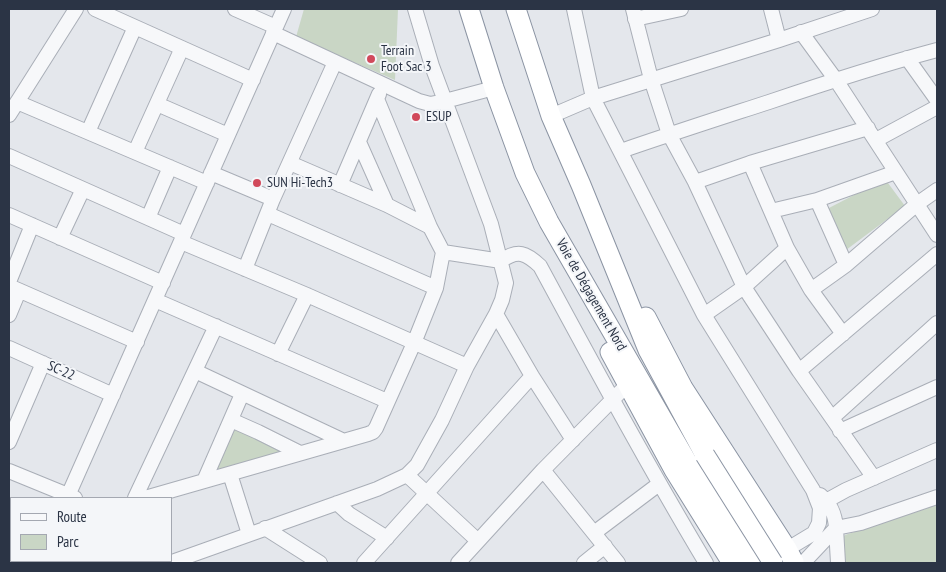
<!DOCTYPE html>
<meta charset="utf-8">
<style>
body{margin:0}
#map{position:relative;width:946px;height:572px;overflow:hidden;background:#e4e7ec;font-family:"PT Sans Narrow",sans-serif}
canvas{display:block}
.frame{position:absolute;inset:0;border:10px solid #2b3445;pointer-events:none}
.legend{position:absolute;left:10px;top:497px;width:162px;height:65px;box-sizing:border-box;background:#f4f6f9;border:1px solid #a4a8b1;margin:0;padding:6px 9px;list-style:none;font-size:15px;color:#2b3445}
.legend li{display:flex;align-items:center;gap:10px;height:25px}
.legend b{width:25px;border:1px solid #a4a8b1}
</style>
<div id="map">
<canvas width="946" height="572"></canvas>
<div class="frame"></div>
<ul class="legend">
<li><b style="height:6px;background:#f7f8fa"></b>Route</li>
<li><b style="height:14px;background:#c9d6c5"></b>Parc</li>
</ul>
</div>
<script>
const context = document.querySelector('canvas').getContext('2d');
context.lineJoin = 'round';
function paint(path, color) { context.fillStyle = color; context.fill(path, 'evenodd'); }
function trace(path, color, width, dash) { context.strokeStyle = color; context.lineWidth = width; context.lineCap = dash ? 'butt' : 'round'; context.setLineDash(dash || []); context.stroke(path); }
function drawText(font, color, halo, rows, align = 'center') {
  context.font = font + ' "PT Sans Narrow",sans-serif'; context.lineWidth = 4; context.setLineDash([]); context.textBaseline = 'middle'; context.strokeStyle = halo; context.fillStyle = color; for (const [text, x, y, turn = 0] of rows) {
    context.save(); context.translate(x, y); context.rotate((+turn || 0) * Math.PI / 180); context.textAlign = isNaN(turn) ? turn : align; if (halo) context.strokeText(text, 0, 0); context.fillText(text, 0, 0); context.restore();
  }
}
const green = new Path2D(`
 M304,9H398L395,80L296,37Z
 M885,179L905,206L846,250L827,209Z
 M235,426L289,449L212,473Z
 M937,505V563H844L841,539L845,535Z`);
const minor = new Path2D(`
 M95,9L253,80
 M235,9L276,27
 M574,9L593,98L704,315L813,490L820,508L819,523L814,533L776,556
 M633,9L651,79L669,134L695,182L744,287L799,371L874,478
 M771,9L779,40
 M635,19L681,9
 M801,32L836,80L937,235
 M273,33L419,101L430,104L445,101L494,88
 M907,58L937,100
 M17,102L207,183
 M157,104L228,135
 M9,115L76,9
 M551,116L593,98L779,40L872,9
 M88,132L135,27
 M876,140L937,107
 M359,142L387,205
 M621,151C670,134 720,118 769,102C825,83 881,65 937,50
 M135,152L182,48
 M9,156L184,234
 M290,163L387,205L430,227
 M750,163L787,248L811,290L843,334
 M211,173L273,199
 M695,182L750,163L868,128
 M340,185L379,94
 M817,200L846,265
 M771,211L817,200L896,172
 M268,214L436,288
 M9,215L163,283
 M148,218L170,167
 M60,238L83,189
 M181,242L307,295L467,366
 M443,252L501,261C518,249 526,253 540,266C594,366 648,466 706,563
 M245,269L273,199L335,62
 M9,282L32,225
 M9,286L137,342
 M811,290L846,265L917,204L937,190
 M155,300L387,401
 M496,314L532,376L573,440
 M9,315L19,291
 M704,315L744,287L787,248
 M9,348L113,395
 M278,354L307,295
 M195,371L344,441
 M799,371L937,254
 M832,418L937,323
 M231,420L258,432L300,453
 M840,431L937,387
 M9,442L43,363
 M543,470L618,563
 M9,471L75,498
 M230,474L249,534
 M407,475L478,541
 M204,481L242,394
 M67,498L284,9
 M135,498L216,326
 M145,498L368,434L373,432L376,428L414,343L436,288L443,252L430,227L377,99
 M337,503L349,514L387,538
 M820,508L826,501L846,490L937,450
 M265,528L320,563
 M594,533L659,484
 M9,540L11,541
 M64,561L77,563
 M169,563L377,489L407,475L417,465L442,420L467,366L496,314L502,300L506,283L491,224L432,66L415,9
 M364,563L532,376
 M458,563L543,470L627,385
 M584,563L605,546
 M803,563L836,528C835,514 831,504 820,495
 M838,563L836,528L861,523L937,497`);
const highway = new Path2D(`
 M469,9L494,88L525,173L549,222L686,460L751,563
 M516,9L551,116L581,185L648,350L705,455
 M646,317L683,388L787,549L794,562
 M610,352L674,470L732,563`);
const highwayBridge = new Path2D(`
 M705,455L773,563`);
const markers = [
 [371,59,5,"#d1495b"],
 [416,117,5,"#d1495b"],
 [257,183,5,"#d1495b"]
];
const poiNames = [
 ["Terrain",381,51],
 ["Foot Sac 3",381,67],
 ["ESUP",426,117],
 ["SUN Hi-Tech3",267,183]
];
const streetNames = [
 ["Voie de Dégagement Nord",591,295,60],
 ["SC-22",61,371,24]
];
paint(green, '#c9d6c5');
trace(minor, '#a9aeb7', 16);
trace(highway, '#8b94a3', 21);
trace(minor, '#f7f8fa', 14);
trace(highway, '#fff', 19);
trace(highwayBridge, '#8b94a3', 21, []);
trace(highwayBridge, '#fff', 19);
for (const [x, y, r, color] of markers) { const dot = new Path2D(); dot.arc(x, y, r, 0, 2 * Math.PI); context.fillStyle = color; context.fill(dot); trace(dot, '#f4f6f9', 2); }
drawText('14px', '#2b3445', '#f4f6f9', poiNames, 'left');
drawText('14px', '#2b3445', '#f4f6f9', streetNames);
</script>
